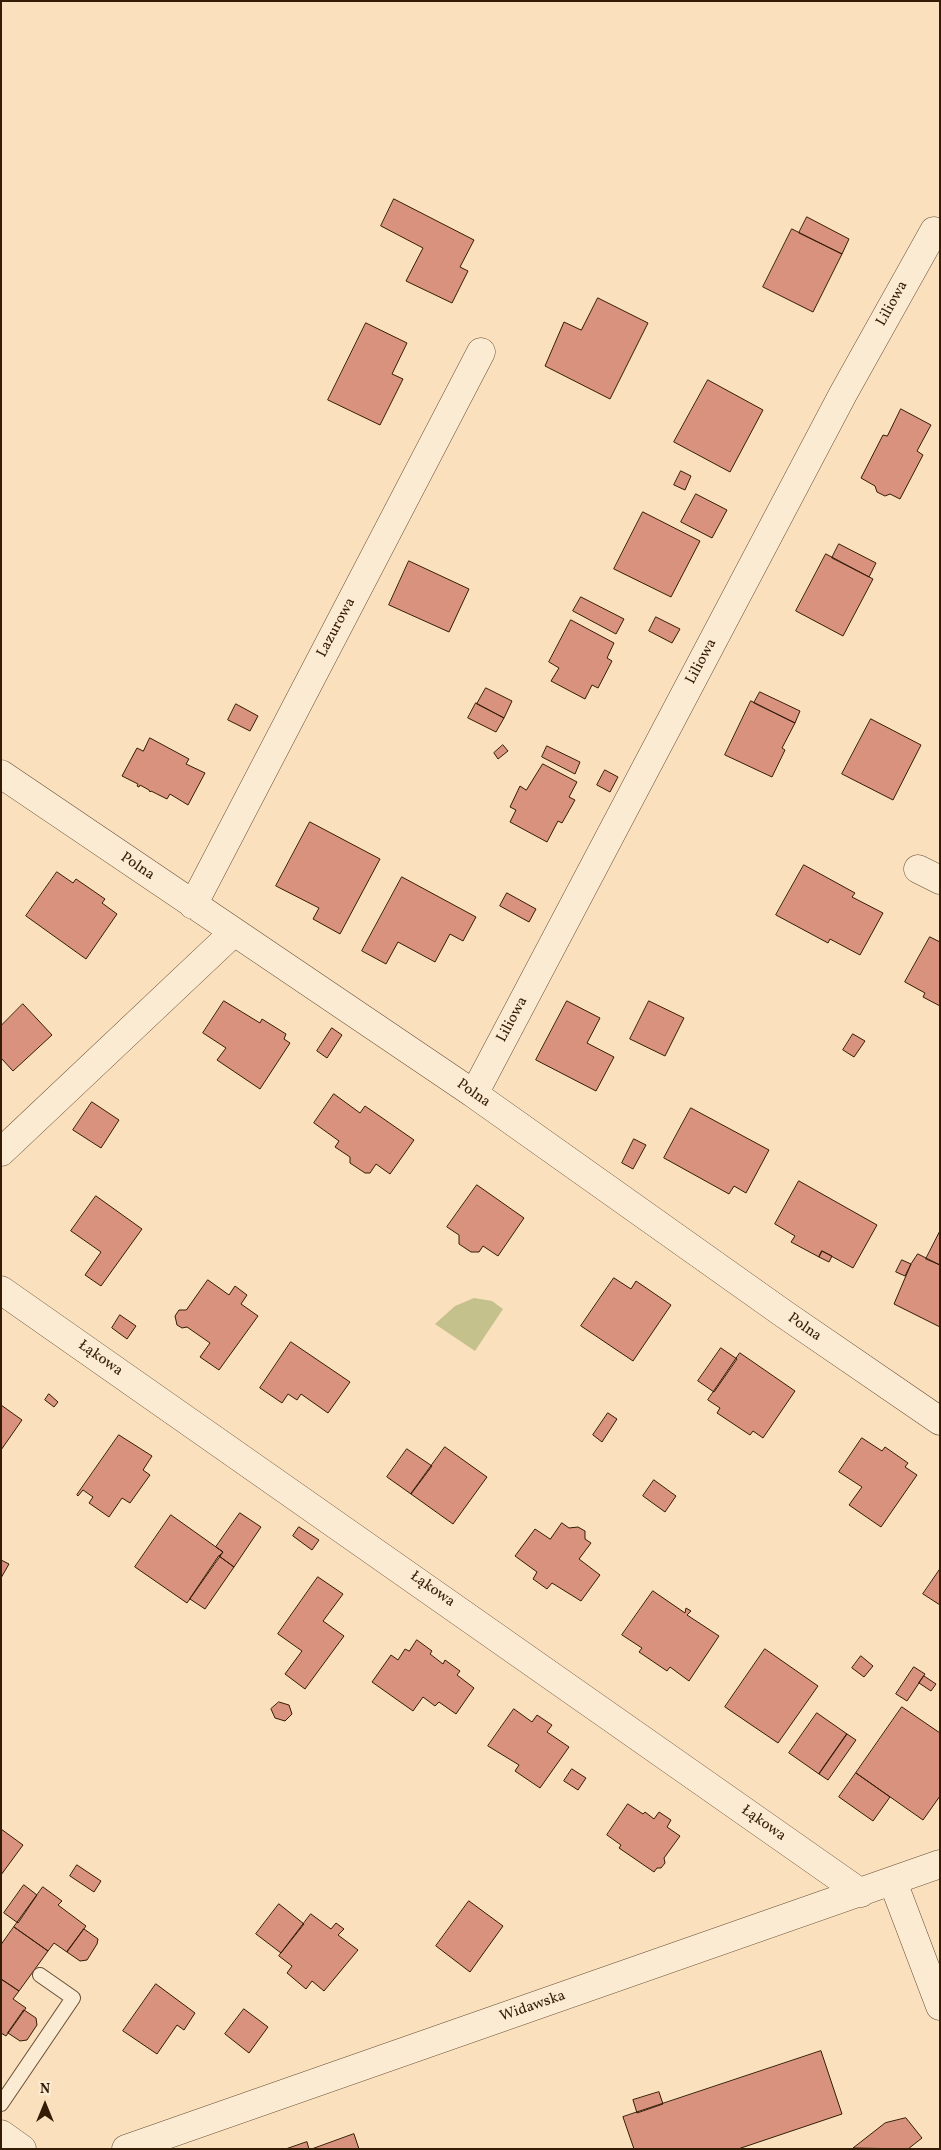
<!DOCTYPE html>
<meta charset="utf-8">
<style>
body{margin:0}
#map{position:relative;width:941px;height:2150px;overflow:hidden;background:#fae0bc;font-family:Vollkorn,serif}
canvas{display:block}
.frame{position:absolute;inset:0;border:2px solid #351c07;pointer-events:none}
.north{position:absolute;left:20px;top:2080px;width:50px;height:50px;-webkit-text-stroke:4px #fcebd3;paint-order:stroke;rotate:0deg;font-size:14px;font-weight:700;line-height:20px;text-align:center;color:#351c07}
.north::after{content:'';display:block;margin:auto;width:18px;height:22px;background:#351c07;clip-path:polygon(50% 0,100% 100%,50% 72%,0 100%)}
</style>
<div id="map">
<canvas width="941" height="2150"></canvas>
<div class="frame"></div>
<div class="north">N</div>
</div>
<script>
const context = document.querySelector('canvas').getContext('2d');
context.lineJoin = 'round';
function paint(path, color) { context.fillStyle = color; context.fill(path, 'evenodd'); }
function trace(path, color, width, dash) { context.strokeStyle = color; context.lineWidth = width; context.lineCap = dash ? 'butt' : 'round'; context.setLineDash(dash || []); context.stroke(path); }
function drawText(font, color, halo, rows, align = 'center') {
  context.font = font + ' Vollkorn,serif'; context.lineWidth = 4.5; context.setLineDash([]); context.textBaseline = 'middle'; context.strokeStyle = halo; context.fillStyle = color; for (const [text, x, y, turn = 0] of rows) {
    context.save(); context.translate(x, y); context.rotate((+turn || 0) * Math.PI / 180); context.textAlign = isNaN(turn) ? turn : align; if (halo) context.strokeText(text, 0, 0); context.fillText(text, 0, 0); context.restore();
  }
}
const green = new Path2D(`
 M474,1298L492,1301L503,1309L475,1351L435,1324L455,1306Z`);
const building = new Path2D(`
 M394,199L474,240L460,267L468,271L452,303L406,281L423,248L381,226Z
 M807,217L849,239L842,254L799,233Z
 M792,229L842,254L813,312L763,287Z
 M598,298L648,323L610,399L545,366L564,322L581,330Z
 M366,323L407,343L392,374L403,379L380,425L328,400Z
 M708,380L763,410L730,472L674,442Z
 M901,409L931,425L917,451L923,455L900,499L890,494L885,496L877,492L875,486L861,478L883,435L887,436Z
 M681,471L691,476L685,490L674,485Z
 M696,494L727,510L712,538L681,522Z
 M643,512L700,541L671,597L614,569Z
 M839,544L876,563L869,577L832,558Z
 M826,554L873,579L843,636L796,611Z
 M409,561L469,589L449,632L389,605Z
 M581,597L624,619L616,634L573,611Z
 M656,617L680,629L672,643L649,631Z
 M571,620L614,643L607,658L612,661L598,688L592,685L585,699L551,681L559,668L549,662Z
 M486,688L512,701L504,718L477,704Z
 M760,692L800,711L795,723L754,703Z
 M751,701L795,723L782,748L785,750L772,777L725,755Z
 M476,703L504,718L496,732L468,718Z
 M236,704L258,716L250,731L228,720Z
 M871,719L921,745L893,800L842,774Z
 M150,738L189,759L186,764L205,773L188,805L170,794L167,799L151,791L150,792L149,790L140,785L139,787L137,786L138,784L122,776L137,748L143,751Z
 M503,745L508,751L498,759L494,753Z
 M547,746L580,762L575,774L542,757Z
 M543,764L577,782L569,797L575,800L562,823L558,821L547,842L510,822L516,810L510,807L520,786L526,790Z
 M605,770L618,777L610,792L597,785Z
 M310,822L380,859L340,934L313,919L319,908L276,886Z
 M804,865L855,893L852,897L883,913L860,955L830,939L828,943L776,915Z
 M57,872L73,883L76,879L105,899L102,903L117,914L86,959L26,916Z
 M402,877L476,917L463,941L450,934L435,962L398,942L386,964L362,951Z
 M507,893L536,909L529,922L500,906Z
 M930,937L940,942V1006L923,997L925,993L905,982Z
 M224,1001L260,1023L262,1019L286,1034L284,1039L290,1043L260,1089L217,1060L226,1048L203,1033Z
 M567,1001L600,1018L587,1043L614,1057L596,1091L536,1060Z
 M649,1001L684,1018L665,1056L630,1039Z
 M23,1004L52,1035L13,1071L1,1058V1026Z
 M332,1028L342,1035L327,1058L317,1051Z
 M853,1034L865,1041L854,1057L843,1050Z
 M334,1094L360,1113L365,1106L414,1140L390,1174L376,1164L370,1173H365L350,1163V1157L335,1147L339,1141L314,1123Z
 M92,1102L119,1120L101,1148L73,1130Z
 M691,1108L769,1150L746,1193L734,1186L729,1194L664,1158Z
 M634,1139L646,1145L633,1169L622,1163Z
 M799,1181L877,1225L853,1268L822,1251L819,1257L791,1242L795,1236L775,1224Z
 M477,1185L524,1218L498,1256L483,1246L479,1252H471L459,1244V1235L447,1227Z
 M96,1196L142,1229L101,1286L85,1275L101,1252L71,1231Z
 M940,1231V1265L926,1259Z
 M822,1251L832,1256L829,1262L819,1257Z
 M918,1254L940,1265V1327L894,1304L911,1264Z
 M902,1260L911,1264L905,1276L896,1272Z
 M614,1278L631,1289L636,1281L671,1305L633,1361L581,1326Z
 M208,1280L229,1295L235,1286L247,1295L241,1304L258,1316L219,1370L200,1357L210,1343L187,1327L182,1328L177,1325L175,1316L179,1310H186Z
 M120,1315L136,1326L127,1339L112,1328Z
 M291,1342L350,1382L328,1413L301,1394L297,1400L288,1394L282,1403L260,1388Z
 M721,1348L737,1359L714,1392L698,1381Z
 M740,1353L795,1391L763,1438L753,1431L750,1435L717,1413L720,1408L708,1400Z
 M49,1394L58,1402L54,1407L45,1400Z
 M1,1405L22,1420L1,1450Z
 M608,1413L617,1419L602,1442L593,1435Z
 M119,1435L152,1456L143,1470L150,1475L130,1503L122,1498L109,1517L89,1503L93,1497L83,1490L78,1496L77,1495Z
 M862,1438L882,1451L885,1447L908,1463L905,1467L917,1475L881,1527L849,1505L862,1487L839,1472Z
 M445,1447L487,1477L453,1524L411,1494Z
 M407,1449L432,1466L411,1494L387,1477Z
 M654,1480L676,1496L665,1512L643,1496Z
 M240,1513L261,1527L234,1567L219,1556L223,1552L216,1547Z
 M171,1515L223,1552L187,1603L135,1567Z
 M562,1523L569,1528L578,1527L585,1531V1539L591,1543L579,1559L600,1575L581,1601L552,1583L547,1589L533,1579L537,1572L515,1556L535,1529L550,1539Z
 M299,1527L319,1540L312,1550L293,1536Z
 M219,1556L234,1567L205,1609L190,1599Z
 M1,1560L9,1564L1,1578Z
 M940,1569V1605L923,1594Z
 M318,1577L343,1594L323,1621L344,1636L305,1689L285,1674L302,1651L278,1634Z
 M653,1591L685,1613L686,1608L691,1611L687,1615L719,1636L689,1681L670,1667L667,1671L639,1652L642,1648L622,1635Z
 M417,1640L432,1651L430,1654L443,1664L445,1660L460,1671L457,1675L474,1688L456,1714L439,1702L435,1706L423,1697L413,1711L372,1682L391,1655L398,1660L405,1649L409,1651Z
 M765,1649L818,1686L778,1743L725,1707Z
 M861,1656L873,1666L864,1677L852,1668Z
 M914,1667L925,1674L907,1701L896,1694Z
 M924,1676L936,1684L931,1691L919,1683Z
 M279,1702L289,1705L292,1714L285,1721L275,1718L271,1709Z
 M902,1707L940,1733V1796L923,1820L856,1773Z
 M514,1709L532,1722L537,1715L552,1725L547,1732L569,1747L540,1788L515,1771L519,1765L488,1746Z
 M817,1713L847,1734L819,1774L789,1753Z
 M847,1734L856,1740L828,1780L819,1774Z
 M572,1769L586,1778L578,1790L564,1781Z
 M856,1773L890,1797L873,1821L839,1797Z
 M628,1804L643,1814L645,1812L654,1819L659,1812L671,1820L667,1827L680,1836L664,1858L665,1863L661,1868H657L654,1872L619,1848L621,1845L607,1835Z
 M1,1829L23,1845L1,1875Z
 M77,1865L101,1881L94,1892L70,1876Z
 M24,1885L37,1895L18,1923L4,1913Z
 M43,1887L62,1901L58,1905L86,1926L67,1952L54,1943L48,1951L14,1927Z
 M469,1901L503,1926L470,1972L436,1946Z
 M279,1904L304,1924L281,1953L256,1934Z
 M311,1914L331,1929L336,1923L344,1929L338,1935L358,1950L324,1991L312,1981L306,1989L287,1973L292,1966L279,1956Z
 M14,1927L48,1951L19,1991L1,1979V1945Z
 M84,1929L98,1939L97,1944L87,1960L80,1961L67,1952Z
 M1,1979L19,1991L13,1999L26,2008L6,2036L1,2033Z
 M156,1984L195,2013L184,2030L177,2025L157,2054L123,2031Z
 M244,2009L268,2027L249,2053L225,2034Z
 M24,2010L36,2018L37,2025L27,2040L20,2041L8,2033Z
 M821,2051L842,2114L738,2149H634L623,2117Z
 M659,2092L663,2104L637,2113L633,2100Z
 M906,2118L922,2138L908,2149L853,2148L885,2123Z
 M354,2134L359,2149H312Z
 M307,2142L309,2149H286Z`);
const lane = new Path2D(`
 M1,2104L73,1998L40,1975`);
const street = new Path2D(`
 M1,774L474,1094L784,1314L940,1421
 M918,869L940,880
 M193,905L481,352
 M474,1094L843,394L934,231
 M1,1152L234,932
 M1,1290L861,1893
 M893,1882L940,2006
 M1,2134L22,2149
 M126,2149L940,1864`);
const streetNames = [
 ["Liliowa",893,304,-61],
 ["Lazurowa",337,628,-62],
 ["Liliowa",702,662,-62],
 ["Polna",137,867,34],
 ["Liliowa",513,1020,-62],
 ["Polna",473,1094,35],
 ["Polna",804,1328,35],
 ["Łąkowa",100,1359,35],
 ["Łąkowa",432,1590,35],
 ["Łąkowa",763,1824,35],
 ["Widawska",533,2007,-19]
];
paint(green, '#c4c18d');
paint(building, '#d8927d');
trace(building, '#351c07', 1);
trace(lane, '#664d34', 16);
trace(street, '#664d34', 29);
trace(lane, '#fcebd3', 14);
trace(street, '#fcebd3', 28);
drawText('15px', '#351c07', '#fcebd3', streetNames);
</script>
